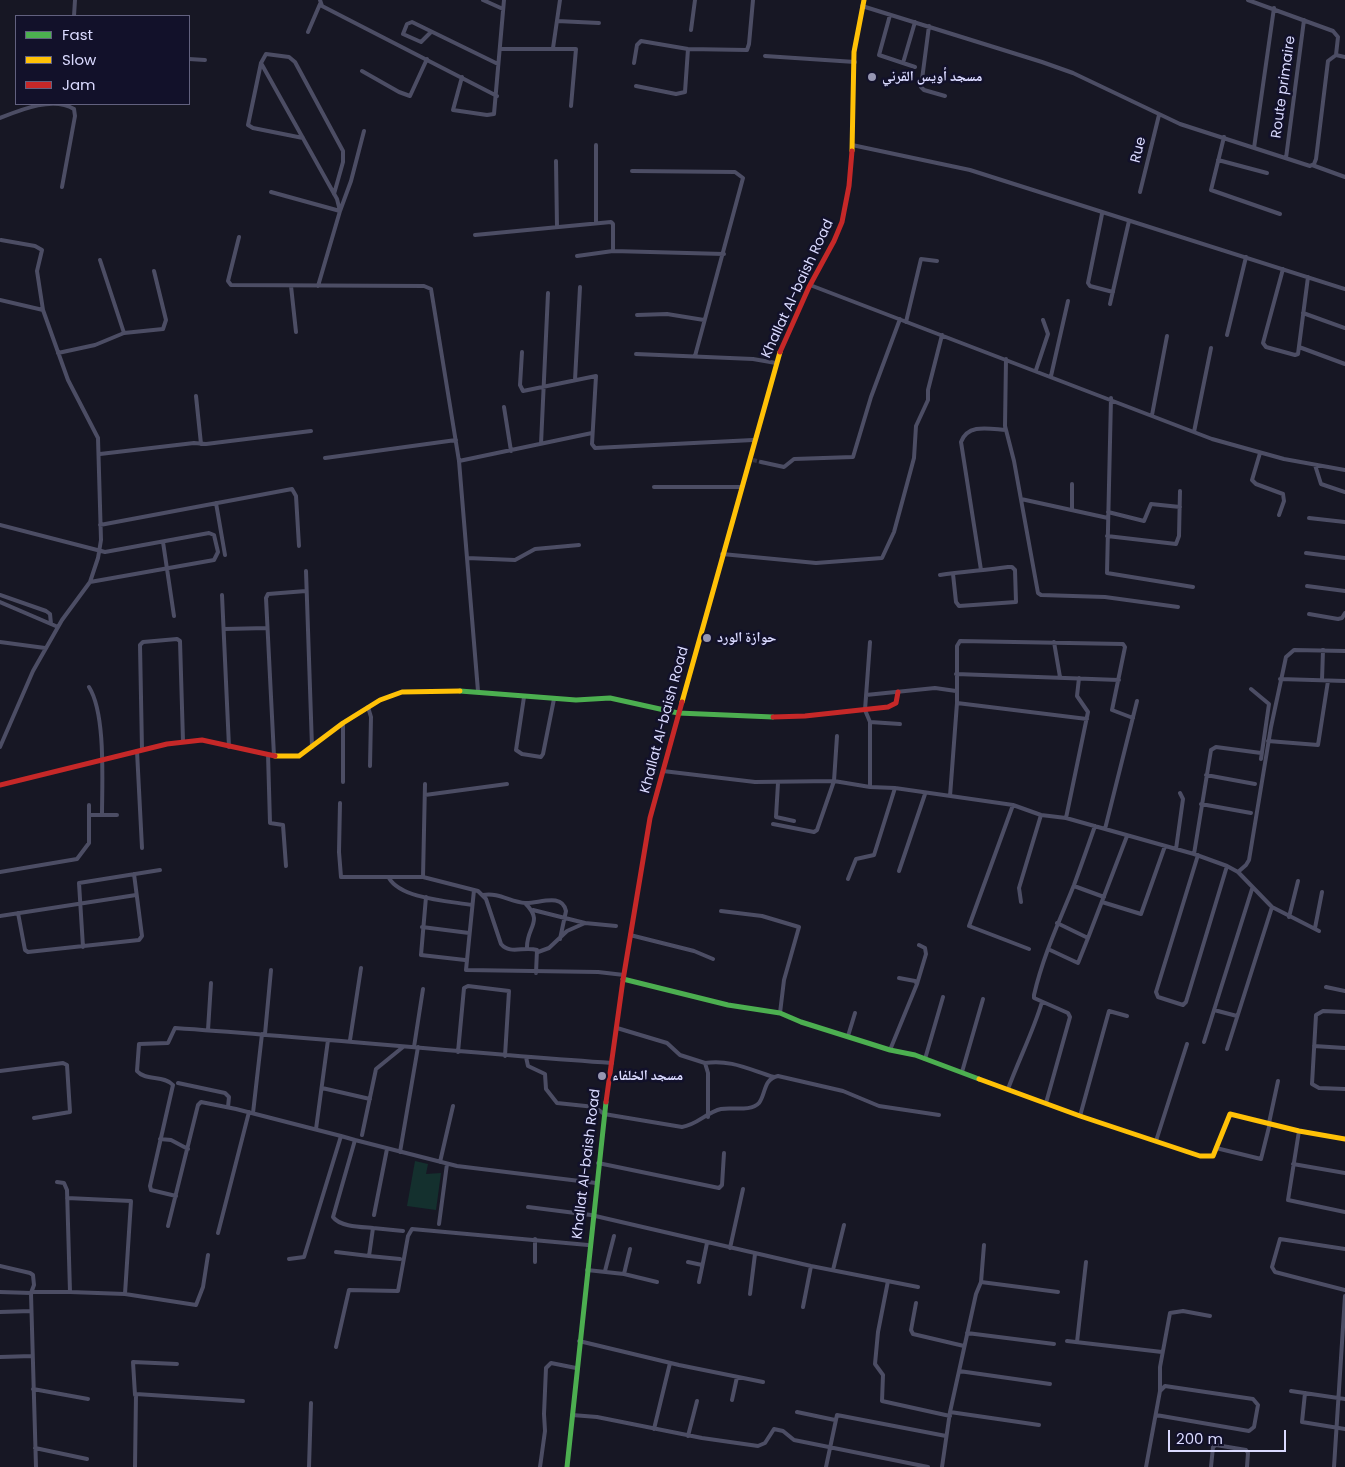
<!DOCTYPE html>
<meta charset="utf-8">
<style>
body{margin:0}
#map{position:relative;width:1345px;height:1467px;overflow:hidden;background:#171724;font-family:Poppins,sans-serif}
canvas{display:block}
.legend{position:absolute;left:15px;top:15px;width:175px;height:90px;box-sizing:border-box;background:#12112a;border:1px solid #62617f;margin:0;padding:6px 9px;list-style:none;font-size:15px;color:#dadaff}
.legend li{display:flex;align-items:center;gap:10px;height:25px}
.legend b{width:25px;border:1px solid #62617f}
.scale{position:absolute;left:1168px;top:1430px;width:118px;height:22px;box-sizing:border-box;border:2px solid #dadaff;border-top:0;padding-left:6px;font-size:15px;line-height:18px;white-space:nowrap;color:#dadaff;-webkit-text-stroke:4px #12112a;paint-order:stroke}
</style>
<div id="map">
<canvas width="1345" height="1467"></canvas>
<ul class="legend">
<li><b style="height:6px;background:#4caf50"></b>Fast</li>
<li><b style="height:6px;background:#ffc107"></b>Slow</li>
<li><b style="height:6px;background:#c62828"></b>Jam</li>
</ul>
<div class="scale">200 m</div>
</div>
<script>
const context = document.querySelector('canvas').getContext('2d');
context.lineJoin = 'round';
function paint(path, color) { context.fillStyle = color; context.fill(path, 'evenodd'); }
function trace(path, color, width, dash) { context.strokeStyle = color; context.lineWidth = width; context.lineCap = dash ? 'butt' : 'round'; context.setLineDash(dash || []); context.stroke(path); }
function drawText(font, color, halo, rows, align = 'center') {
  context.font = font + ' Poppins,"Noto Naskh Arabic",sans-serif'; context.lineWidth = 5; context.setLineDash([]); context.textBaseline = 'middle'; context.strokeStyle = halo; context.fillStyle = color; for (const [text, x, y, turn = 0] of rows) {
    context.save(); context.translate(x, y); context.rotate((+turn || 0) * Math.PI / 180); context.textAlign = isNaN(turn) ? turn : align; if (halo) context.strokeText(text, 0, 0); context.fillText(text, 0, 0); context.restore();
  }
}
const green = new Path2D(`
 M415,1161L428,1164L426,1174L441,1173L436,1210L407,1206Z`);
const streetTunnel = new Path2D(`
 M753,460L761,462`);
const street = new Path2D(`
 M320,0L322,6L497,96
 M483,0L503,9
 M1248,0L1333,31L1338,37L1336,55
 M862,6L1042,62L1073,73L1180,124L1310,166L1314,164L1316,159L1328,61L1336,55L1345,57
 M890,15L879,55L915,67
 M74,16L75,0
 M557,21L599,23
 M929,26L921,87L924,90L945,96
 M691,30L695,0
 M308,32L320,4
 M431,32L421,42L403,34L407,24L412,22L498,64
 M553,48L560,0
 M500,49H576L571,106
 M765,56L855,62
 M189,59L205,60
 M261,63L337,199L340,211L351,181L364,131
 M634,63L637,45L641,41L688,49L747,50L749,44L753,0
 M903,63L915,22
 M362,71L399,92L410,96L427,59
 M462,77L453,110L487,115L494,114L504,0
 M636,86L676,94L685,92L688,49
 M0,118C20,110 53,96 74,109L75,116L62,187
 M1224,137L1211,190L1280,214
 M303,138L253,128L248,125L261,63L266,54L289,57L295,62L343,151V162L334,194
 M596,145V223
 M852,145L970,170L1345,289
 M1254,148L1274,8
 M1286,158L1304,20
 M1218,160L1267,173
 M556,161L557,227
 M1312,165L1345,177
 M632,171L735,172L743,178L695,356
 M271,192L340,211L318,286
 M1140,192L1159,115
 M1102,214L1088,283L1090,286L1113,292
 M475,235L611,222L613,224V251
 M239,237L228,281L231,285L424,286L431,289L459,461L478,691
 M577,256L613,251L724,254
 M100,260L124,333
 M1283,269L1263,343L1266,347L1295,355L1298,354L1308,277
 M810,285L1212,439L1284,459L1345,470
 M291,286L296,332
 M0,300L43,310
 M1110,304L1129,221
 M1303,313L1345,328
 M637,315L667,314L704,320
 M906,322L921,259L937,261
 M1227,335L1246,257
 M1299,347L1345,364
 M522,352L520,385L523,391L596,376L592,444L595,448L753,440
 M58,353L95,345L124,333L163,329L166,320L154,271
 M636,354L753,359L776,363
 M1006,359L1005,426L1014,461L1038,593L1041,595L1105,597L1178,607
 M1036,370L1048,334L1043,320
 M1051,376L1068,301
 M575,380L580,287
 M196,396L201,444
 M1111,398L1107,573L1193,587
 M504,407L511,451
 M1152,415L1167,336
 M1194,432L1211,348
 M541,444L548,293
 M1260,453L1252,480L1256,484L1283,494L1284,501L1279,515
 M100,454L194,443L206,444L311,431
 M325,458L456,440
 M459,461L592,433
 M761,462L784,467L794,459L853,457L871,397L900,319
 M1315,465L1321,484L1345,492
 M654,487H741
 M1021,499L1108,518
 M216,503L225,555
 M1072,510V484
 M1108,512L1144,521L1151,504L1180,507
 M1309,518L1345,522
 M0,525L105,552L209,533L214,535L218,552L214,560L90,582
 M100,525L292,489L296,496L299,546
 M1107,536L1176,544L1179,536L1180,491
 M163,542L174,616
 M1306,553L1345,558
 M722,554L816,563L882,558L894,532L907,484L914,458L916,426L928,400V390L942,335
 M467,558L515,560L535,549L579,545
 M981,570L961,442C968,423 990,429 1006,430
 M306,571L312,747
 M940,575C962,572 985,570 1008,567H1012L1015,570L1016,602L959,606L956,602L953,574
 M1307,586L1345,591
 M0,595L46,611L50,614L51,624
 M222,595L229,747
 M0,602L58,627
 M1309,614L1338,619L1342,618L1345,613
 M224,629L267,628
 M0,642L45,648
 M870,642L865,710L870,722V787
 M1054,642L1060,677
 M956,674L1119,680
 M1280,679L1345,681
 M1322,680L1323,650
 M89,687C106,714 102,782 102,815
 M1251,689L1269,704L1261,759
 M866,695L935,688L956,691
 M524,697L516,750L522,754L541,757L543,754L554,699
 M957,703L1087,719
 M368,707L371,717L370,766
 M870,722L900,724
 M343,723V782
 M1268,741L1318,745L1328,681
 M0,747L33,671L62,620L90,582L98,558L101,540L98,438L68,380L43,310L37,271L42,250L35,246L1,240
 M142,750L140,645L143,642L177,639L180,641L183,741
 M137,751L142,848
 M268,754L270,823L283,825L286,866
 M274,756L266,598L268,594L306,591
 M663,771L755,782L834,781L870,787L895,788L1013,805L1041,815L1066,818L1194,854L1227,866L1238,872L1272,907L1319,931
 M1206,775L1255,784
 M778,783L776,817L794,821
 M425,795L507,784
 M950,796L957,703V646L960,641L1123,644L1125,647L1112,710L1133,718
 M340,803L339,852L341,877H423L478,891L486,899L501,944C510,955 524,946 537,950L536,973
 M1201,804L1251,813
 M1013,805L969,926L1029,949
 M89,815H117
 M1066,818L1088,712L1077,696L1079,678
 M773,824L814,832L817,830L834,781L837,736
 M1105,829L1137,701
 M1176,849L1183,799L1180,793
 M1194,854L1211,750L1216,747L1261,753
 M1198,855L1156,992L1158,997L1183,1005L1186,1002L1227,866
 M899,871L925,794
 M0,872L77,859L89,843V805
 M1238,872L1246,865L1249,860L1271,727L1286,657L1294,650L1345,651
 M423,877L425,784
 M389,878C401,899 449,901 472,905
 M848,879L856,859L874,855L895,788
 M1074,886L1104,897
 M474,890L466,970L598,972L624,975
 M483,895C498,892 511,902 525,903C538,904 562,892 566,911L560,939
 M426,897L421,955L465,960
 M1021,902L1019,888L1041,815
 M1102,902L1141,914L1165,846
 M525,903C544,922 527,926 527,947
 M533,910L585,923L567,931L549,948L538,952
 M721,911L762,916L799,927L784,980L780,1013
 M18,913L25,950L28,952L139,940L142,936L134,874
 M0,916L136,895
 M1289,917L1298,881
 M585,923L616,926
 M1057,923L1088,938L1127,836
 M422,927L469,933
 M1315,928L1322,892
 M630,935L694,951L713,959
 M83,947L79,883L160,870
 M1048,949L1078,963L1088,938
 M917,984L926,954L925,948L919,945
 M1326,987L1345,991
 M1214,1010L1237,1016
 M1345,1012L1323,1011L1316,1015L1312,1084L1319,1088L1345,1089
 M617,1028L667,1043L680,1055L705,1063L708,1073V1117
 M208,1030L211,983
 M265,1034L271,970
 M848,1036L855,1013
 M350,1040L361,968
 M1204,1042L1252,889
 M1314,1046L1345,1048
 M414,1047L423,989
 M1227,1049L1272,907
 M890,1050L917,984L915,981L899,978
 M458,1052L464,988L468,986L509,991L505,1056
 M526,1057L528,1066L545,1074L546,1089L557,1103L595,1107L604,1114L682,1127C697,1125 707,1112 721,1109C731,1107 751,1112 759,1103C766,1094 763,1079 778,1076L843,1091L879,1106L939,1115
 M925,1059L943,997
 M705,1063C731,1059 750,1070 774,1077
 M0,1071L63,1063L67,1065L70,1112L34,1118
 M962,1072L983,999
 M178,1083L225,1093L229,1097L228,1107
 M322,1088L370,1099
 M1008,1089C1019,1059 1033,1032 1042,1002
 M1046,1103L1070,1017L1068,1013L1034,998V995C1043,956 1059,922 1074,885C1081,866 1088,846 1095,826
 M253,1113L262,1034
 M1080,1116L1109,1011L1127,1016
 M1269,1123L1278,1081
 M316,1129L328,1040
 M1299,1131L1288,1200L1345,1212
 M362,1135L376,1069L403,1047
 M341,1136L355,1140
 M160,1139L171,1140L188,1149
 M1156,1141L1187,1044
 M1216,1148L1261,1159L1270,1123
 M400,1152L418,1047
 M440,1162L453,1106
 M598,1163L719,1188L722,1185L724,1153
 M1293,1164L1345,1173
 M176,1196L151,1190L150,1186L173,1085C164,1075 145,1081 137,1071L139,1044L168,1043L175,1028C321,1038 466,1053 612,1063
 M67,1198L131,1201L125,1294
 M528,1207L591,1215L811,1266L918,1287
 M374,1215L387,1149
 M439,1224L447,1164
 M168,1226L198,1105L201,1102L236,1109L341,1136L304,1257L289,1259
 M373,1228L403,1231
 M218,1233L249,1112
 M730,1248L743,1189
 M1345,1249L1280,1239L1272,1267L1275,1272L1345,1290
 M336,1252L369,1256L373,1228C362,1227 340,1227 333,1217L355,1140L457,1166L596,1183
 M369,1256L400,1259
 M535,1262V1239
 M688,1262L702,1265
 M0,1266L30,1273L33,1275L34,1285L31,1293L0,1292
 M587,1270L624,1274L657,1282
 M833,1270L844,1225
 M605,1271L614,1236
 M624,1274L630,1249
 M888,1281L878,1332L875,1364L883,1375L882,1401L950,1416
 M699,1282L707,1243
 M981,1282L984,1245
 M70,1292L125,1294L196,1305L203,1287L208,1255
 M750,1294L755,1254
 M916,1303L911,1330L913,1334L964,1346
 M803,1307L811,1266
 M0,1312L31,1311
 M967,1333L1054,1344
 M579,1341L679,1365L763,1382
 M1067,1341L1162,1352
 M1077,1342L1086,1262
 M336,1347L349,1290L398,1291L408,1236L412,1229L588,1245
 M0,1357L32,1356
 M959,1371L1050,1384
 M33,1389L88,1399
 M1160,1391V1367L1170,1313L1183,1311L1210,1316
 M1291,1391L1345,1399
 M1305,1393L1302,1422L1345,1429
 M135,1395L133,1362L177,1364
 M732,1400L737,1377
 M797,1412L835,1420
 M950,1412L1039,1425
 M572,1415L597,1417L702,1438L758,1446L765,1443L774,1429L783,1431L794,1440L928,1467
 M654,1429L670,1363
 M688,1436L697,1401
 M35,1448L87,1459
 M36,1467L31,1294L32,1292H70L67,1190L64,1183L57,1182
 M135,1467L136,1394L243,1401
 M309,1467L311,1403
 M540,1467L545,1431L544,1414L546,1368L551,1363L576,1368
 M826,1467L837,1415L946,1436
 M942,1467L950,1412L976,1294L981,1282L1058,1292
 M1146,1467L1160,1391L1165,1386L1253,1399L1258,1405L1254,1427L1249,1431L1156,1415
 M1211,1467L1213,1447L1216,1445L1246,1450L1248,1453L1247,1467
 M1334,1467L1345,1296`);
const fast = new Path2D(`
 M460,691L576,700L610,698L678,713L773,717
 M623,979L728,1005L780,1013L801,1022L890,1050L915,1055L979,1079
 M567,1467L606,1102`);
const slow = new Path2D(`
 M852,151L854,52L864,0
 M682,702L780,352
 M275,756H299L343,723L380,700L402,692L460,691
 M979,1079L1080,1116L1200,1156H1213L1230,1114L1299,1131L1345,1139`);
const jam = new Path2D(`
 M780,352L809,287L834,241L842,222L849,186L852,151
 M773,717L805,716L888,707L896,703L898,692
 M0,785L167,744L202,740L275,756
 M606,1102L623,980L650,818L682,702`);
const markers = [
 [872,77,5,"#9696b2"],
 [707,638,5,"#9696b2"],
 [602,1076,5,"#9696b2"]
];
const poiNames = [
 ["مسجد أويس القرني",882,77],
 ["حوازة الورد",717,638],
 ["مسجد الخلفاء",612,1076]
];
const streetNames = [
 ["Route primaire",1284,87,-82],
 ["Rue",1139,150,-76],
 ["Khallat Al-baish Road",798,289,-65],
 ["Khallat Al-baish Road",665,720,-75],
 ["Khallat Al-baish Road",587,1164,-83]
];
paint(green, '#14302e');
trace(streetTunnel, '#343445', 4, [4, 2]);
trace(street, '#4c4d64', 4);
trace(fast, '#4caf50', 5);
trace(slow, '#ffc107', 5);
trace(jam, '#c62828', 5);
for (const [x, y, r, color] of markers) { const dot = new Path2D(); dot.arc(x, y, r, 0, 2 * Math.PI); context.fillStyle = color; context.fill(dot); trace(dot, '#12112a', 2); }
drawText('bold 14px', '#dadaff', '#12112a', poiNames, 'left');
drawText('14px', '#dadaff', '#12112a', streetNames);
</script>
